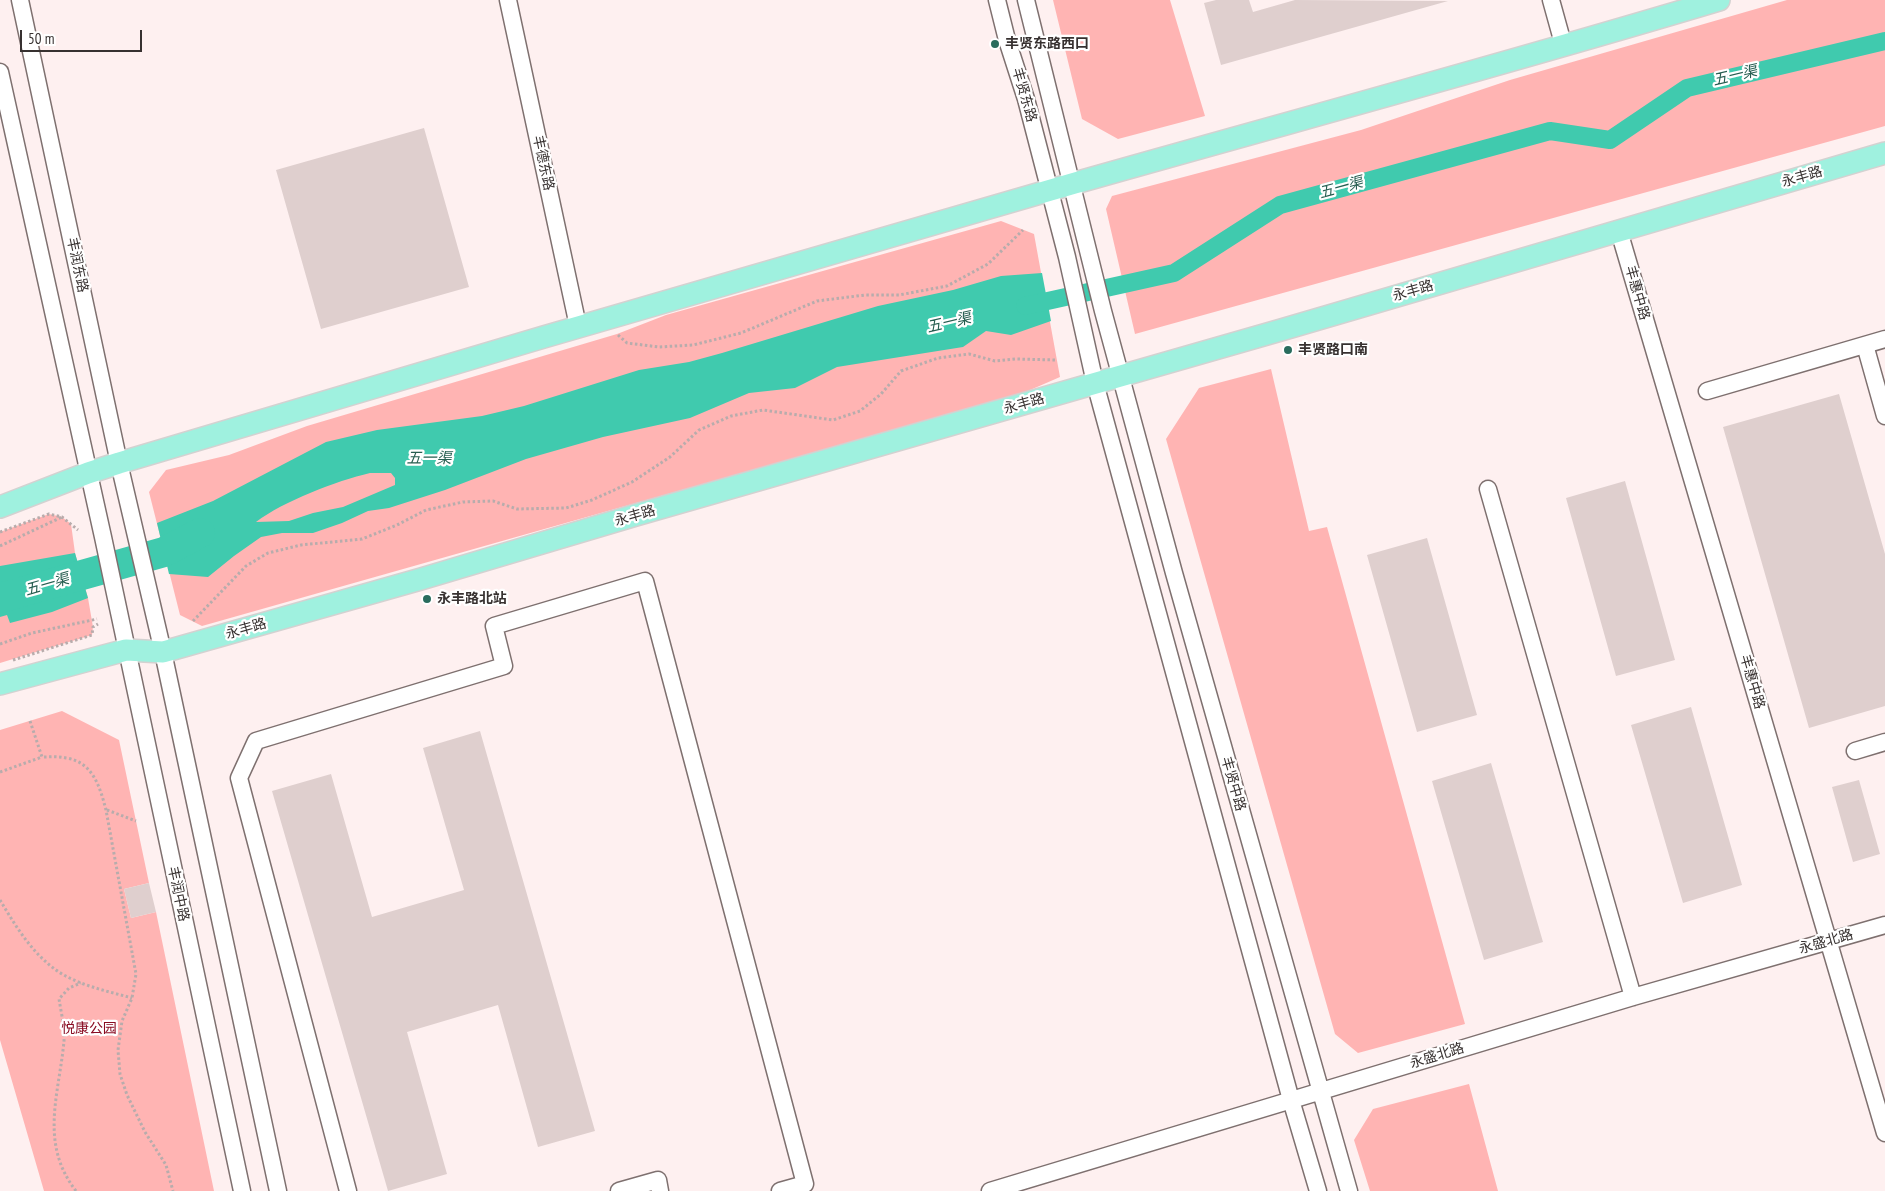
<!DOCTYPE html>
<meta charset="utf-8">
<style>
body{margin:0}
#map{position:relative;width:1885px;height:1191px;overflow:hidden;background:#fef0f0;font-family:"PT Sans Narrow",sans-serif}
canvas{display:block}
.scale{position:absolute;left:20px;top:30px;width:122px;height:22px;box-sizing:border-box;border:2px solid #373130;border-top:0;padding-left:6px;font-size:15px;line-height:18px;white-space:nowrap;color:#373130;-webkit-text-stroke:4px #fff;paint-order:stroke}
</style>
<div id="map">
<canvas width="1885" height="1191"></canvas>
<div class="scale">50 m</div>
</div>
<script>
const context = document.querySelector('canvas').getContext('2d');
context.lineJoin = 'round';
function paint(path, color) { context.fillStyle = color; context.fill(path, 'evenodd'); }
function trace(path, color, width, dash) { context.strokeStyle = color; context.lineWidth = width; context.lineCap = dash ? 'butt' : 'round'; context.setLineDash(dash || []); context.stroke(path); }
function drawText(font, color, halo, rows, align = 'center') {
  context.font = font + ' "PT Sans Narrow","Noto Sans SC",sans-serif'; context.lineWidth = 4.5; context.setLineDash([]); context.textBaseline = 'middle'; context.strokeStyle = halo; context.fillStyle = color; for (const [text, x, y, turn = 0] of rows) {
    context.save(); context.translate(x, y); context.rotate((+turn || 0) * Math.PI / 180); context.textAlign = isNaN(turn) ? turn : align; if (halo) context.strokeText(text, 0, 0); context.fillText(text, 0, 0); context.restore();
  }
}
const green = new Path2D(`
 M1053,0H1170L1205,116L1118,139L1082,119Z
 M1787,0H1885V126L1135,334L1106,209L1112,196L1361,130L1510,80Z
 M1001,221L1034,234L1060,377L1021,394L202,626L180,615L149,492L166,470L229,455L307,426L617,334L666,315Z
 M1271,369L1309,531L1327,527L1465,1024L1358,1053L1335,1034L1166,439L1199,388Z
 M49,514L62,517L71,524L75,553L88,598L93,627L92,635L0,663V532Z
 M62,711L119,740L149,883L124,889L131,918L156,912L214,1191H44L0,1040V730Z
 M1469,1084L1498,1191H1370L1354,1140L1373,1109Z`);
const water = new Path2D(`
 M1042,273L1051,321L1011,335L986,331L963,347L837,367L795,388L749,393L690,418L603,437L526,459L445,490L389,508L368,511L342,523L313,533H282L261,537L234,556L208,577L169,574L157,523L213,501L326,442L377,430L482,416L524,406L639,370L689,362L722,353L878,306L953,290L1001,276ZM370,473H391L395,478V485L343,507L313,513L289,521L256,522C284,501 336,481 370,473Z
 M75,553L88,598L52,612L10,623L7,615L0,617V566Z`);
const canal = new Path2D(`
 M1025,306L1174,273L1280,205L1550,131L1610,140L1687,88L1885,41`);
const river = new Path2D(`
 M0,598L164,552L200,533`);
const building = new Path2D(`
 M1216,0H1249L1253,12L1295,0L1448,1L1221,65L1204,3Z
 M424,128L469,287L321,329L276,170Z
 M1839,394L1885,554V706L1809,728L1723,427Z
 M1625,481L1675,660L1616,676L1566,498Z
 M1427,538L1477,715L1417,732L1367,555Z
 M1691,707L1742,885L1683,903L1631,725Z
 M480,731L595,1131L538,1147L498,1005L407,1032L447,1174L388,1191L272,791L331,774L372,917L464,890L423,748Z
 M1491,763L1543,942L1484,960L1432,781Z
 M1859,780L1880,854L1853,862L1832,787Z
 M149,883L156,912L131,918L124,889Z`);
const path = new Path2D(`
 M618,335L627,343L659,347L693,345L741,333L817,301L865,295H899L947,286L988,264L1023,230
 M0,532L49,514L62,517L78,530
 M0,546L62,517
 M193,621L246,566L268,553L301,545L362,539L397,525L426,510L463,502L493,501L517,509L566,508L592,500L632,482L670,457L699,430L731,416L763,410L833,420L860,411L881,394L901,371L938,358L969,354L995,361L1015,359L1057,360
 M0,644L32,633L97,619
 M13,660L92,635L93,627L98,624
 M30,721L42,757C50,757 58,756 66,758C93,762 100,787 106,810L136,974L132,998L122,1021L118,1050L120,1074L127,1095L145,1132L166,1165L173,1191
 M0,772L42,757
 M107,810L136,821
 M0,900C15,925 31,952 56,970C77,985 107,991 132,998
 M76,1191C39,1143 59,1095 64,1041C65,1028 61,1012 59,999L69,988L81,983`);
const minor = new Path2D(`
 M20,0L119,463L163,652L278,1191
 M508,0L578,326
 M997,0L1007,40L1026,99L1067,257L1095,383L1291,1100L1318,1191
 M1026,0L1103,311L1174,573L1349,1191
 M1551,0L1564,47
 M0,72L103,537L242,1191
 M1619,231L1885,1133
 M1865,345L1885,416
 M1707,391L1885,339
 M1488,489L1633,997
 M1855,751L1885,742
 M348,1191L239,778L256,741L504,666L494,626L645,581L805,1184L780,1191
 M619,1191L658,1180L660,1191
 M990,1191L1633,997L1885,925`);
const major = new Path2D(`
 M0,507L88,473L119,463C437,368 756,274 1075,183C1290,122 1506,64 1719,0
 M0,684L126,650L163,652L421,579L636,515L1281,330L1885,153`);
const markers = [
 [995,44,5,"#296c5d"],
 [1288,350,5,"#296c5d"],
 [427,599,5,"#296c5d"]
];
const poiNames = [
 ["丰贤东路西口",1005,44],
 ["丰贤路口南",1298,350],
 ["永丰路北站",437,599]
];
const streetNames = [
 ["丰贤东路",1024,95,74],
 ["丰德东路",543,163,78],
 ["永丰路",1802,177,-16],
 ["丰润东路",77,265,78],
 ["永丰路",1413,291,-16],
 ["丰惠中路",1637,293,74],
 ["永丰路",1024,404,-16],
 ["永丰路",635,516,-16],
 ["永丰路",246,629,-16],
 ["丰惠中路",1752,682,74],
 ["丰贤中路",1233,784,74],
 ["丰润中路",178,894,78],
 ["永盛北路",1826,942,-16],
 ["永盛北路",1437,1056,-17]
];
const parkNames = [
 ["悦康公园",89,1029]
];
const waterNames = [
 ["五一渠",1735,76,-13],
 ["五一渠",1341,188,-15],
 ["五一渠",949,323,-13],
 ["五一渠",429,459],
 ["五一渠",47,585,-16]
];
paint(green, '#ffb4b3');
paint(water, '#40caae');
trace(canal, '#40caae', 18);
trace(river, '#40caae', 30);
paint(building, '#dfcfce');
trace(minor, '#7e706f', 19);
trace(major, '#d3d2d1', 24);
trace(path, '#b8acac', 3, [2.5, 2.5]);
trace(minor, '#fff', 16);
trace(major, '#9ff1df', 21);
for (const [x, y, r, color] of markers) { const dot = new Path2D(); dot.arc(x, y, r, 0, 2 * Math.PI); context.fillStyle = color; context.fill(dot); trace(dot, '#fff', 2); }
drawText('bold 14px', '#373130', '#fff', poiNames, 'left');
drawText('14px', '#373130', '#fff', streetNames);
drawText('14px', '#890d23', '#fff', parkNames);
drawText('italic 15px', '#275e51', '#fff', waterNames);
</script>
